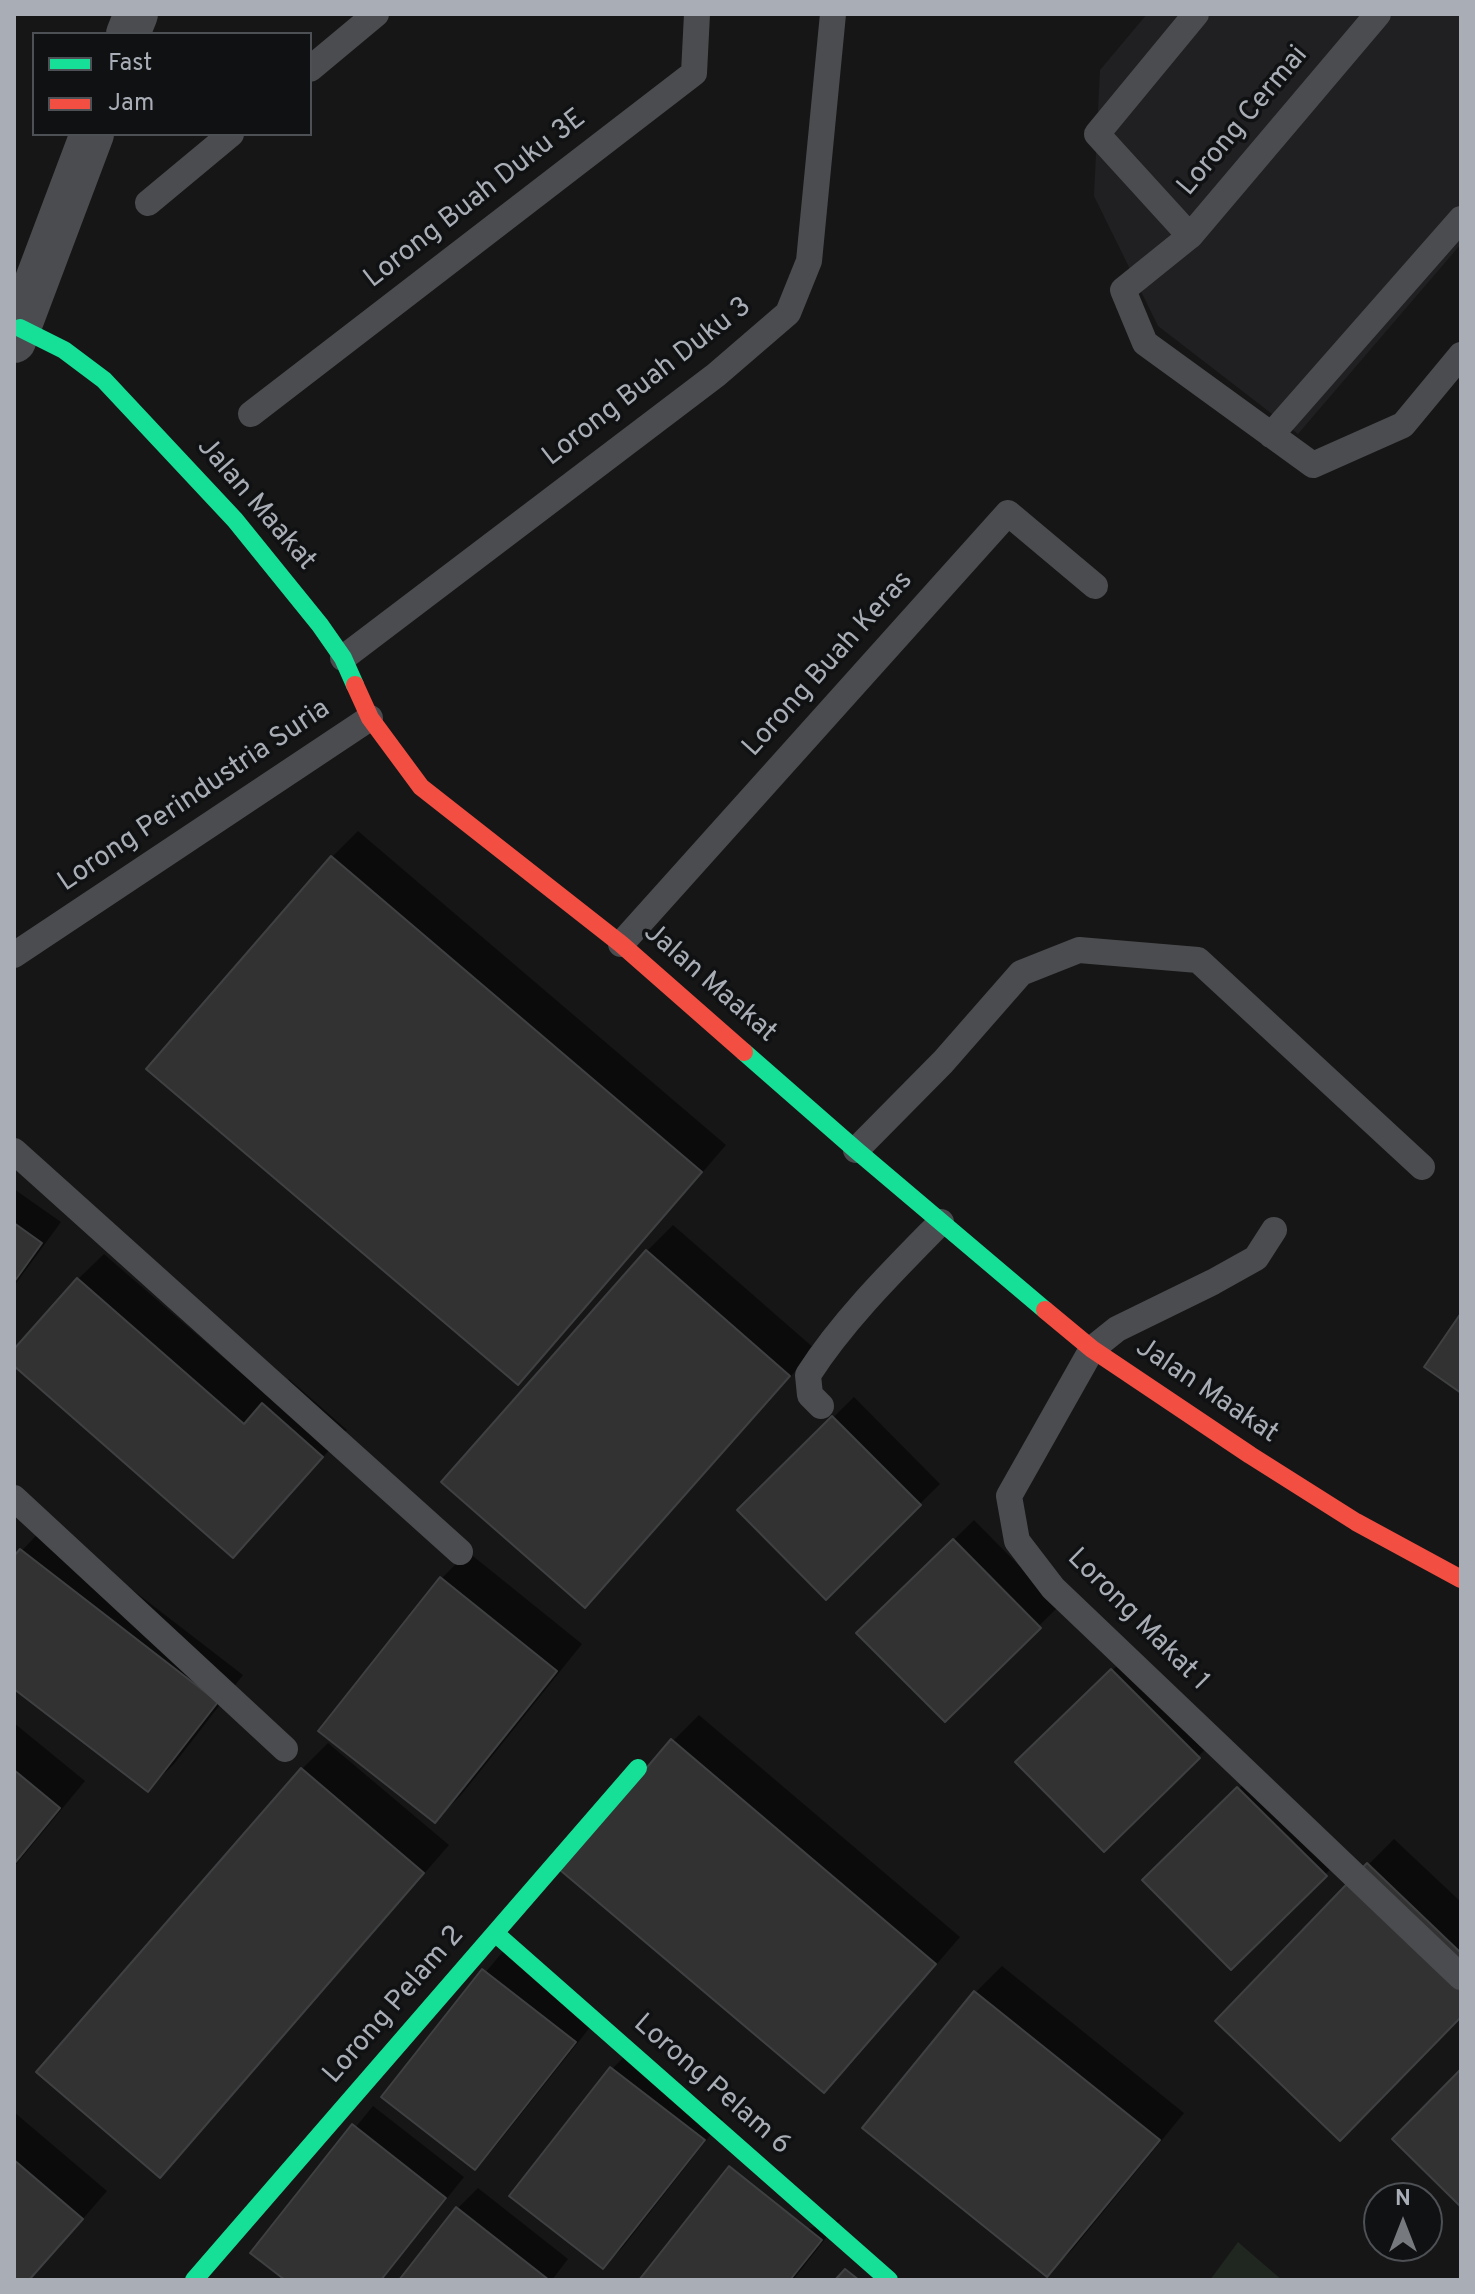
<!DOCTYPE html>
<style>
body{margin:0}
#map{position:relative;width:1475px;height:2294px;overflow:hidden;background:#161616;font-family:Overpass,sans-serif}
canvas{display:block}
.frame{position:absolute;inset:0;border:16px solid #a9aeb6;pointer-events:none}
.legend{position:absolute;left:32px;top:32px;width:280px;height:104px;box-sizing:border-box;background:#101112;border:2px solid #4d5054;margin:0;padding:10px 14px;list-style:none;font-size:24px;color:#a9aeb6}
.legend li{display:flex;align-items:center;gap:16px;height:40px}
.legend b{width:40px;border:2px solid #4d5054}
.north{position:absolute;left:1363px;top:2182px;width:80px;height:80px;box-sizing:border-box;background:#101112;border:2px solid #4d5054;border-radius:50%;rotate:0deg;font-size:22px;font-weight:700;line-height:32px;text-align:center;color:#a9aeb6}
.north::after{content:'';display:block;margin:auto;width:28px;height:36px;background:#76797e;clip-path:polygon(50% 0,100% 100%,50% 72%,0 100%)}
</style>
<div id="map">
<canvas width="1475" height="2294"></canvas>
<div class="frame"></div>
<ul class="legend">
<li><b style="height:10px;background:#16e098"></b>Fast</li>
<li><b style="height:10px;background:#f24e42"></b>Jam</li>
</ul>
<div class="north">N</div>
</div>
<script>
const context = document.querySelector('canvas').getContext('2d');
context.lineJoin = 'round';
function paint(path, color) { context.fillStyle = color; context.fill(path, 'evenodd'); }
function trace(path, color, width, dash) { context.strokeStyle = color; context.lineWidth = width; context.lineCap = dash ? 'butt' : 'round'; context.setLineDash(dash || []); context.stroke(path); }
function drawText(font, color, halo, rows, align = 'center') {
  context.font = font + ' Overpass,sans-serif'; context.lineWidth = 7; context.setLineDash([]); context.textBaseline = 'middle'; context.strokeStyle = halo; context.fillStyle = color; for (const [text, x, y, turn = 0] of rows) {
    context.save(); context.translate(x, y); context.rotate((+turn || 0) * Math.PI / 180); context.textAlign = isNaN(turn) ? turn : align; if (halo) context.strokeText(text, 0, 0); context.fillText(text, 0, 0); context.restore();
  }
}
const built = new Path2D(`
 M1147,14H1461V244L1298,434L1158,326L1094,196L1100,70Z`);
const green = new Path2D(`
 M1238,2242L1282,2280H1210Z`);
const shadow = new Path2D(`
 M358,831L726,1145L543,1357L518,1383L332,857Z
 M14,1189L61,1222L14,1286Z
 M673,1225L815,1349L611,1580L585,1606L647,1251Z
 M104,1254L270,1398L289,1379L347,1430L259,1529L233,1555L14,1363V1352L78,1279Z
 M854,1397L940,1484L826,1597L739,1510Z
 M974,1520L1059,1606L945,1719L859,1633Z
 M47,1524L243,1675L174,1764L148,1789L14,1686V1559Z
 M468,1552L582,1644L461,1795L435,1821L442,1578Z
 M1132,1651L1218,1737L1104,1849L1018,1762Z
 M699,1715L960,1937L850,2065L824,2091L673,1741Z
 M14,1723L85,1781L14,1867Z
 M328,1743L449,1845L185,2149L159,2175L39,2072L302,1769Z
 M1259,1769L1345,1855L1231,1967L1145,1880Z
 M1394,1839L1461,1902V2015L1369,1864Z
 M504,1950L595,2021L495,2147L475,2167L383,2097Z
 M1002,1966L1184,2113L1073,2249L1047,2275L865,2128L976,1992Z
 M632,2049L723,2119L623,2247L603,2267L612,2069Z
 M373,2106L464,2177L382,2280H289L253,2252Z
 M14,2112L107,2191L30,2280H14Z
 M478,2188L568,2259L552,2280H401L458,2208Z
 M841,2219L793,2280H642Z`);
const building = new Path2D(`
 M331,856L702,1172L518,1385L146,1069Z
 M14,1223L42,1243L14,1282Z
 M646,1250L790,1376L585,1608L441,1482Z
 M77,1278L244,1424L262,1403L323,1457L233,1558L14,1366V1349Z
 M1461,1313V1393L1424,1367Z
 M832,1416L921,1505L826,1600L737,1510Z
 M953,1539L1041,1628L945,1722L856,1633Z
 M20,1549L218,1702L148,1792L14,1689V1556Z
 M440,1577L557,1671L435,1823L318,1731Z
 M1111,1669L1200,1758L1104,1852L1015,1762Z
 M671,1739L936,1964L824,2093L560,1870Z
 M301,1768L424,1873L160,2178L36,2072Z
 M14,1770L60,1808L14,1864Z
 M1237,1787L1327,1876L1231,1970L1142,1880Z
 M1367,1863L1461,1953V2017L1340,2141L1215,2021Z
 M482,1969L576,2042L475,2170L381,2097Z
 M974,1991L1160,2140L1047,2277L862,2128Z
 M610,2067L705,2140L603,2269L509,2196Z
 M1461,2069V2207L1392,2139Z
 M352,2124L446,2198L381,2280H285L250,2253Z
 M14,2160L83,2219L29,2280H14Z
 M729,2166L822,2240L790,2280H639Z
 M456,2207L549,2280H399Z
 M845,2269L859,2280H835Z`);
const lane = new Path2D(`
 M1196,14L1097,134L1190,236L1123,290L1145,343L1313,465L1403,425L1461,355
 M310,69L376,14
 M148,203L231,134
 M1190,236L1378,14
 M251,414L694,73L697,14
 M1271,435L1461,219
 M343,658L716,375L788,313L809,261L833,14
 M621,944L1008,513L1095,586
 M14,955L370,718
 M856,1150L943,1062L1021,973L1079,950L1198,960L1422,1167
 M14,1151L460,1552
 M1274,1230L1256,1258L1213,1282L1117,1329L1092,1349L1009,1496L1017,1541L1053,1588L1461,1977
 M821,1406L810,1395L808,1375C844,1319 894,1270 941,1222
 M14,1498L285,1749`);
const street = new Path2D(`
 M128,34L136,14
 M14,341L92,134`);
const fast = new Path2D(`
 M20,328L64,350L104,380L235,520L320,625L343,658L355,685
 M744,1052L856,1150L1045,1310
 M495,1933L889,2280
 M194,2280L638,1768`);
const jam = new Path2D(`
 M355,685L370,718L421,787L621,944L744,1052
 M1045,1310L1092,1349L1250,1455L1356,1522L1461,1579`);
const streetNames = [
 ["Lorong Cermai",1244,122,-50],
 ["Lorong Buah Duku 3E",476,200,-38],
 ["Lorong Buah Duku 3",648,383,-38],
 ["Jalan Maakat",255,505,49],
 ["Lorong Buah Keras",829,665,-48],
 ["Lorong Perindustria Suria",195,797,-34],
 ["Jalan Maakat",709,984,41],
 ["Jalan Maakat",1206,1392,34],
 ["Lorong Makat 1",1137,1621,45],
 ["Lorong Pelam 2",395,2006,-49],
 ["Lorong Pelam 6",711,2086,41]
];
paint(built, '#202022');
paint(green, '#202620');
paint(shadow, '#0007');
paint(building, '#323233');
trace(building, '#3f4042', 2);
trace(lane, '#4b4c4f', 26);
trace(street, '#4b4c4f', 44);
trace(fast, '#16e098', 18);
trace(jam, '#f24e42', 18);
drawText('28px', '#a9aeb6', '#101112', streetNames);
</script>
